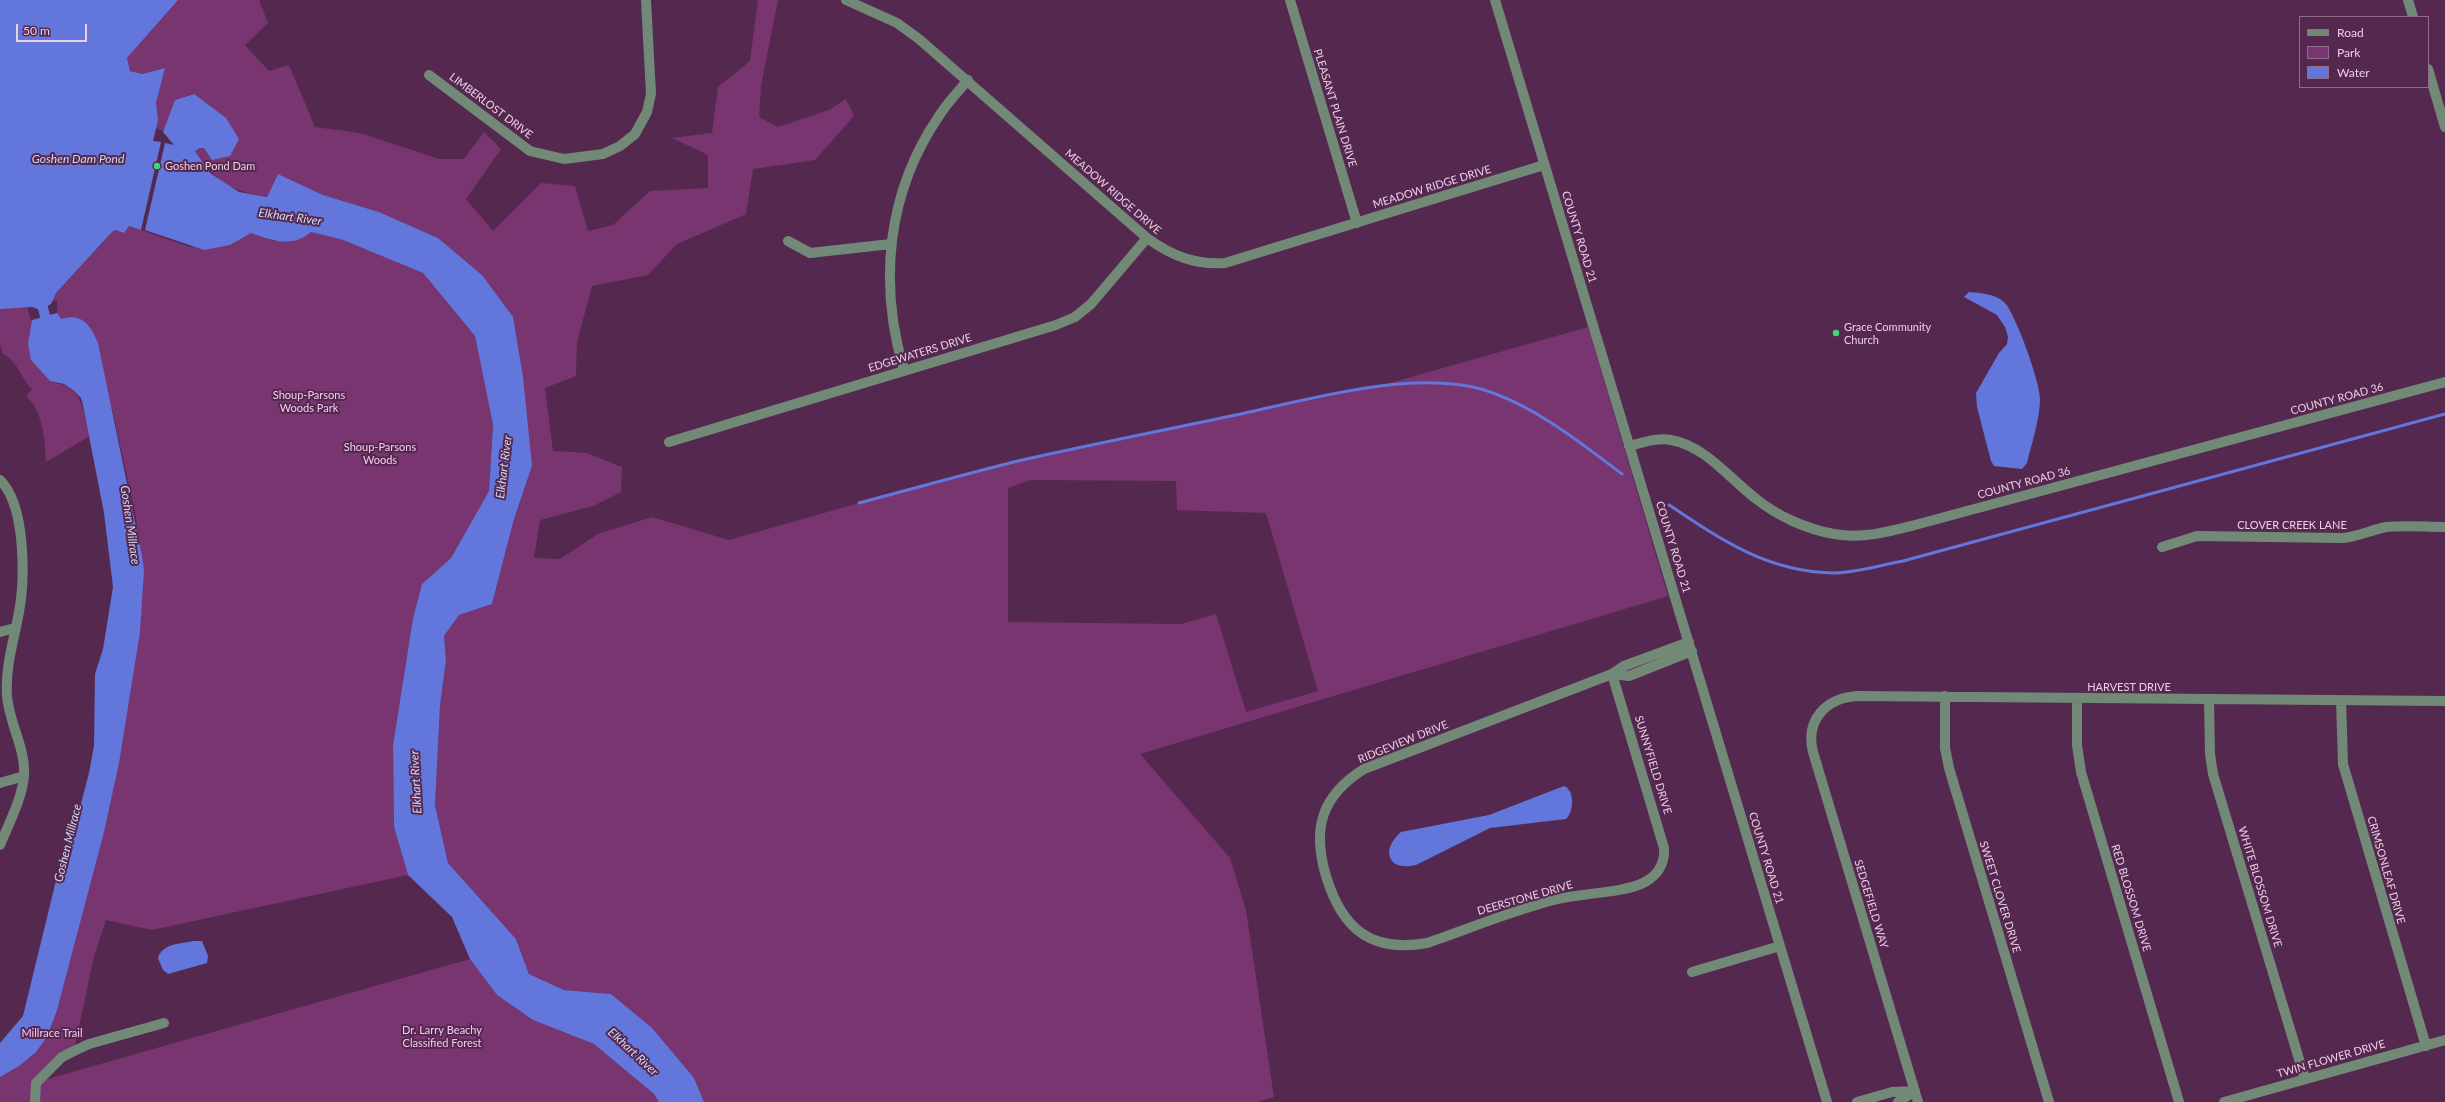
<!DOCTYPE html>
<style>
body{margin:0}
#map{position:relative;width:2445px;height:1102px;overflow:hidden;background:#55294f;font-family:Lato,sans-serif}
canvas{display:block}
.legend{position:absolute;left:2299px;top:16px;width:130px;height:72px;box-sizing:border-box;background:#55294f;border:1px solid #916b8b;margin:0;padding:5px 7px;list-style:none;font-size:12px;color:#ebcfe5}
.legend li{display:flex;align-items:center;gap:8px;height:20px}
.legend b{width:20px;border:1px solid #916b8b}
.scale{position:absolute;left:16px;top:24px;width:71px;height:18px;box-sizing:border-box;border:2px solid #ebcfe5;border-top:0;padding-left:5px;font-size:12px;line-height:14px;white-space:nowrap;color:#ebcfe5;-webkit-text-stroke:3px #55294f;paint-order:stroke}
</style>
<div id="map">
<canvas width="2445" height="1102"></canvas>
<ul class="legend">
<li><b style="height:5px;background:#728977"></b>Road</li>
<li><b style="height:11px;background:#783570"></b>Park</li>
<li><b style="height:11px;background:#6276db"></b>Water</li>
</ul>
<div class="scale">50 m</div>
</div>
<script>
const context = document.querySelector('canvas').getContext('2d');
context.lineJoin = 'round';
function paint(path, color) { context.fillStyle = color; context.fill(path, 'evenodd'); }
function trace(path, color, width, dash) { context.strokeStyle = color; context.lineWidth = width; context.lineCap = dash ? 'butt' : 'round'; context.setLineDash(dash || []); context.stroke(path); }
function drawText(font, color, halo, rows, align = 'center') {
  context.font = font + ' Lato,sans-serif'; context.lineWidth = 4; context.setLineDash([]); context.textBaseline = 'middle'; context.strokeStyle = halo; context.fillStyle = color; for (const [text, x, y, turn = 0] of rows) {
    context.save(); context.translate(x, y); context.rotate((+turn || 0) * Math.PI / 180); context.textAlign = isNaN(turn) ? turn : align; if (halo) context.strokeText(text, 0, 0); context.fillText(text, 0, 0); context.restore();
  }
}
const green = new Path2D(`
 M178,0H259L268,23L245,45L269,71L289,65L315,127L360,133L439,159H464L484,132L501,149L466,199L493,231L541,183L575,186L588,231L613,225L650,191L708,188V155L672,138L712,133L718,87L750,61L758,0H778L761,86L759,117L778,127L829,110L846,99L854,116L815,160L753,169L746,214L677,244L648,275L592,286L577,342L576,376L545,388L553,451L587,453L622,467L621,492L593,506L540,520L534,558L560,559L598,534L652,517L729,540L859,503L1017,462L1383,385L1588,327L1668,596L1140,754L1230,858L1246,910L1274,1097L1257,1102H704L694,1078L611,994L564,990L529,974L516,939L448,863L435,805L440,706L446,660L444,636L459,615L492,604L514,519L532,466L482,275L438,238L379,212L323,195L278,174L267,197C229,190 218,183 195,151L200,148H204L196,96L193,94L175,100L164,131L156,128V103L165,68L142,74L130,71L127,58ZM1030,480L1176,481L1177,510L1266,513L1318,691L1246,712L1216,614L1181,624L1008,622V488Z
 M129,226L190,247L230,245L251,233L273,241L311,232L343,240L423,273L475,336L493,425L489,491L451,558L422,584L413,618L393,745L394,827L408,875L152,930L106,920L94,956L74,1051L37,1082L470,959L497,995L533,1020L594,1044L654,1094L659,1102H0V1057L18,1049L143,582L136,517L112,409L69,317L61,319L57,316V300L52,301L56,293L112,232Z
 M13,307L27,308L33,325L29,334L56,383C84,387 83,414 90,436L46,462C45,440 43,411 26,396L32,389C20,378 19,362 3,354L0,344V309Z`);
const water = new Path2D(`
 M0,0H178L127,58L130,71L142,74L165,68L156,103L158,120L153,141L161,142L141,230L129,226L124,233L116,230L112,232L56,293L51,304L41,310L32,307L0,309Z
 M194,94L226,118L239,139L230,156L212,160L204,148H200L195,151L210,173L239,192L267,197L278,174L323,195L379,212L438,238L482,275L513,317L523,377L532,466L514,519L492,604L459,615L444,636L446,660L440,706L435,805L448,863L516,939L529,974L564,990L611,994L652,1028L694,1078L704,1102H659L654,1094L594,1044L533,1020L497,995L470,959L452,917L408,875L394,827L393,745L413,618L422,584L451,558L489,491L493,425L475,336L423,273L343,240L311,232C292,248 273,241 251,233L230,245L204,250L145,230L165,143L174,145L163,132L175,100Z
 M1969,292C1981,293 1995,294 2004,302C2015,312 2040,382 2040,398C2040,419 2032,442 2027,463L2022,469L1994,466L1991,461L1977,407L1976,393L1999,353L2007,344L2008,337L2005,327L1997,315L1964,297Z
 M57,313L61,319C82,312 91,326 98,343L142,556L144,570L140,632L119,763L104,832L57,1010L47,1037L36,1052L19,1066L0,1077V1043L23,1016L60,864L77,819L89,773L94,746L95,674L103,649L113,587L104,513L83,405L81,398L73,390L64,384L50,381L31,360L28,344L32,320Z
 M1564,786C1575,790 1574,812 1566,819L1490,828L1416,865C1388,872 1380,850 1401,832L1489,815Z
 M194,941H202L208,956L207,963L168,974L163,970L158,958C163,943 180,944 194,941Z`);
const stream = new Path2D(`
 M859,503C912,489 965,474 1018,461C1089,445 1160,431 1231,416C1304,401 1409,369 1481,389C1532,404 1580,442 1622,474
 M1669,505C1721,540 1768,572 1834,573C1856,573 1881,565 1903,561L2445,414`);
const canal = new Path2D(`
 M40,296L45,316L52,327`);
const minor = new Path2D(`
 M846,0L897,23L919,39L1147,238C1172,256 1195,265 1225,263L1544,165
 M1290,0L1357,223
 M1495,0L1827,1102
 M2408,0L2413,17
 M2428,69L2445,127
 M429,75L530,151L564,159L603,154L620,146L635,134L647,112L651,94L646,0
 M788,241L810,253L891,244
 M904,370C878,283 887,192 939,116C947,103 958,92 968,80
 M669,442L1056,325L1075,317L1091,304L1147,238
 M1629,446C1642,443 1657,437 1671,440C1705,446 1729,478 1755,498C1777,516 1806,529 1834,534C1862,539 1888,532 1915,525L2445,382
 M0,480C26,505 25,579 19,612C14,640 5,667 7,696C9,723 26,749 24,776C22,799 9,823 0,845
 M2162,547L2197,536L2342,538C2357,537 2371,530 2386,527C2405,525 2426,527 2445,527
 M0,632L15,628
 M1612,674L1664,848C1665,863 1658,875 1645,882C1625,893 1582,893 1558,899C1513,910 1471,928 1427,943C1371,953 1342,929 1326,876C1312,829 1321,796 1364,769L1612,674L1624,666L1689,642
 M1612,674L1629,676L1692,651
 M1945,696V748L1949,768L2049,1102
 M2077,699V745L2081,772L2179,1102
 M2209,699L2210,754L2213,774L2305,1079
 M2341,700L2343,764L2426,1046
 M0,783L24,776
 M1692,972L1780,946
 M35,1102L36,1083L62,1057L74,1051L89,1044L164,1023
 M1857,1102L1892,1092L1915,1091
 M1898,1102L1915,1091
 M1918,1102L1813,752C1805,720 1826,698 1857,696L2445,701
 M2224,1102L2445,1040`);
const markers = [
 [157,166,4,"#3fd77d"],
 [1836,333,4,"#3fd77d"]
];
const streetNames = [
 ["LIMBERLOST DRIVE",491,106,37],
 ["PLEASANT PLAIN DRIVE",1335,108,73],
 ["MEADOW RIDGE DRIVE",1432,187,-17],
 ["MEADOW RIDGE DRIVE",1113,192,41],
 ["COUNTY ROAD 21",1579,237,73],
 ["EDGEWATERS DRIVE",920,353,-17],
 ["COUNTY ROAD 36",2337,399,-15],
 ["COUNTY ROAD 36",2024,483,-15],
 ["CLOVER CREEK LANE",2292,525],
 ["COUNTY ROAD 21",1673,547,73],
 ["HARVEST DRIVE",2129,687],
 ["RIDGEVIEW DRIVE",1403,742,-22],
 ["SUNNYFIELD DRIVE",1653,765,73],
 ["COUNTY ROAD 21",1766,858,73],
 ["CRIMSONLEAF DRIVE",2386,870,74],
 ["WHITE BLOSSOM DRIVE",2260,887,73],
 ["SWEET CLOVER DRIVE",2000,897,73],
 ["DEERSTONE DRIVE",1525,898,-16],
 ["RED BLOSSOM DRIVE",2131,898,73],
 ["SEDGEFIELD WAY",1871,904,73],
 ["TWIN FLOWER DRIVE",2331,1059,-16]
];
const poiNames = [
 ["Goshen Pond Dam",165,166],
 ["Grace Community",1844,327],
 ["Church",1844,340]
];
const parkNames = [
 ["Shoup-Parsons",309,395],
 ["Woods Park",309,408],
 ["Shoup-Parsons",380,447],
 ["Woods",380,460],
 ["Dr. Larry Beachy",442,1030],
 ["Classified Forest",442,1043],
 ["Millrace Trail",52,1033]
];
const waterNames = [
 ["Goshen Dam Pond",78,159],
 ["Elkhart River",290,217,8],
 ["Elkhart River",504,467,-83],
 ["Goshen Millrace",130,525,82],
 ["Elkhart River",416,782,-93],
 ["Goshen Millrace",68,843,-76],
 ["Elkhart River",633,1052,43]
];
paint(green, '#783570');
paint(water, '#6276db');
trace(stream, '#6276db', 3);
trace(canal, '#6276db', 10);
trace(minor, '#728977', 10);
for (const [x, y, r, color] of markers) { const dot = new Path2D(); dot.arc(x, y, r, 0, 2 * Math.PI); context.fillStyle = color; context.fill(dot); trace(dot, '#55294f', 1.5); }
drawText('11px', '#ebcfe5', '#55294f', streetNames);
drawText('11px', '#ebcfe5', '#55294f', poiNames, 'left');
drawText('11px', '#f9caf0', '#55294f', parkNames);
drawText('italic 12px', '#d0d8f2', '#55294f', waterNames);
</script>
